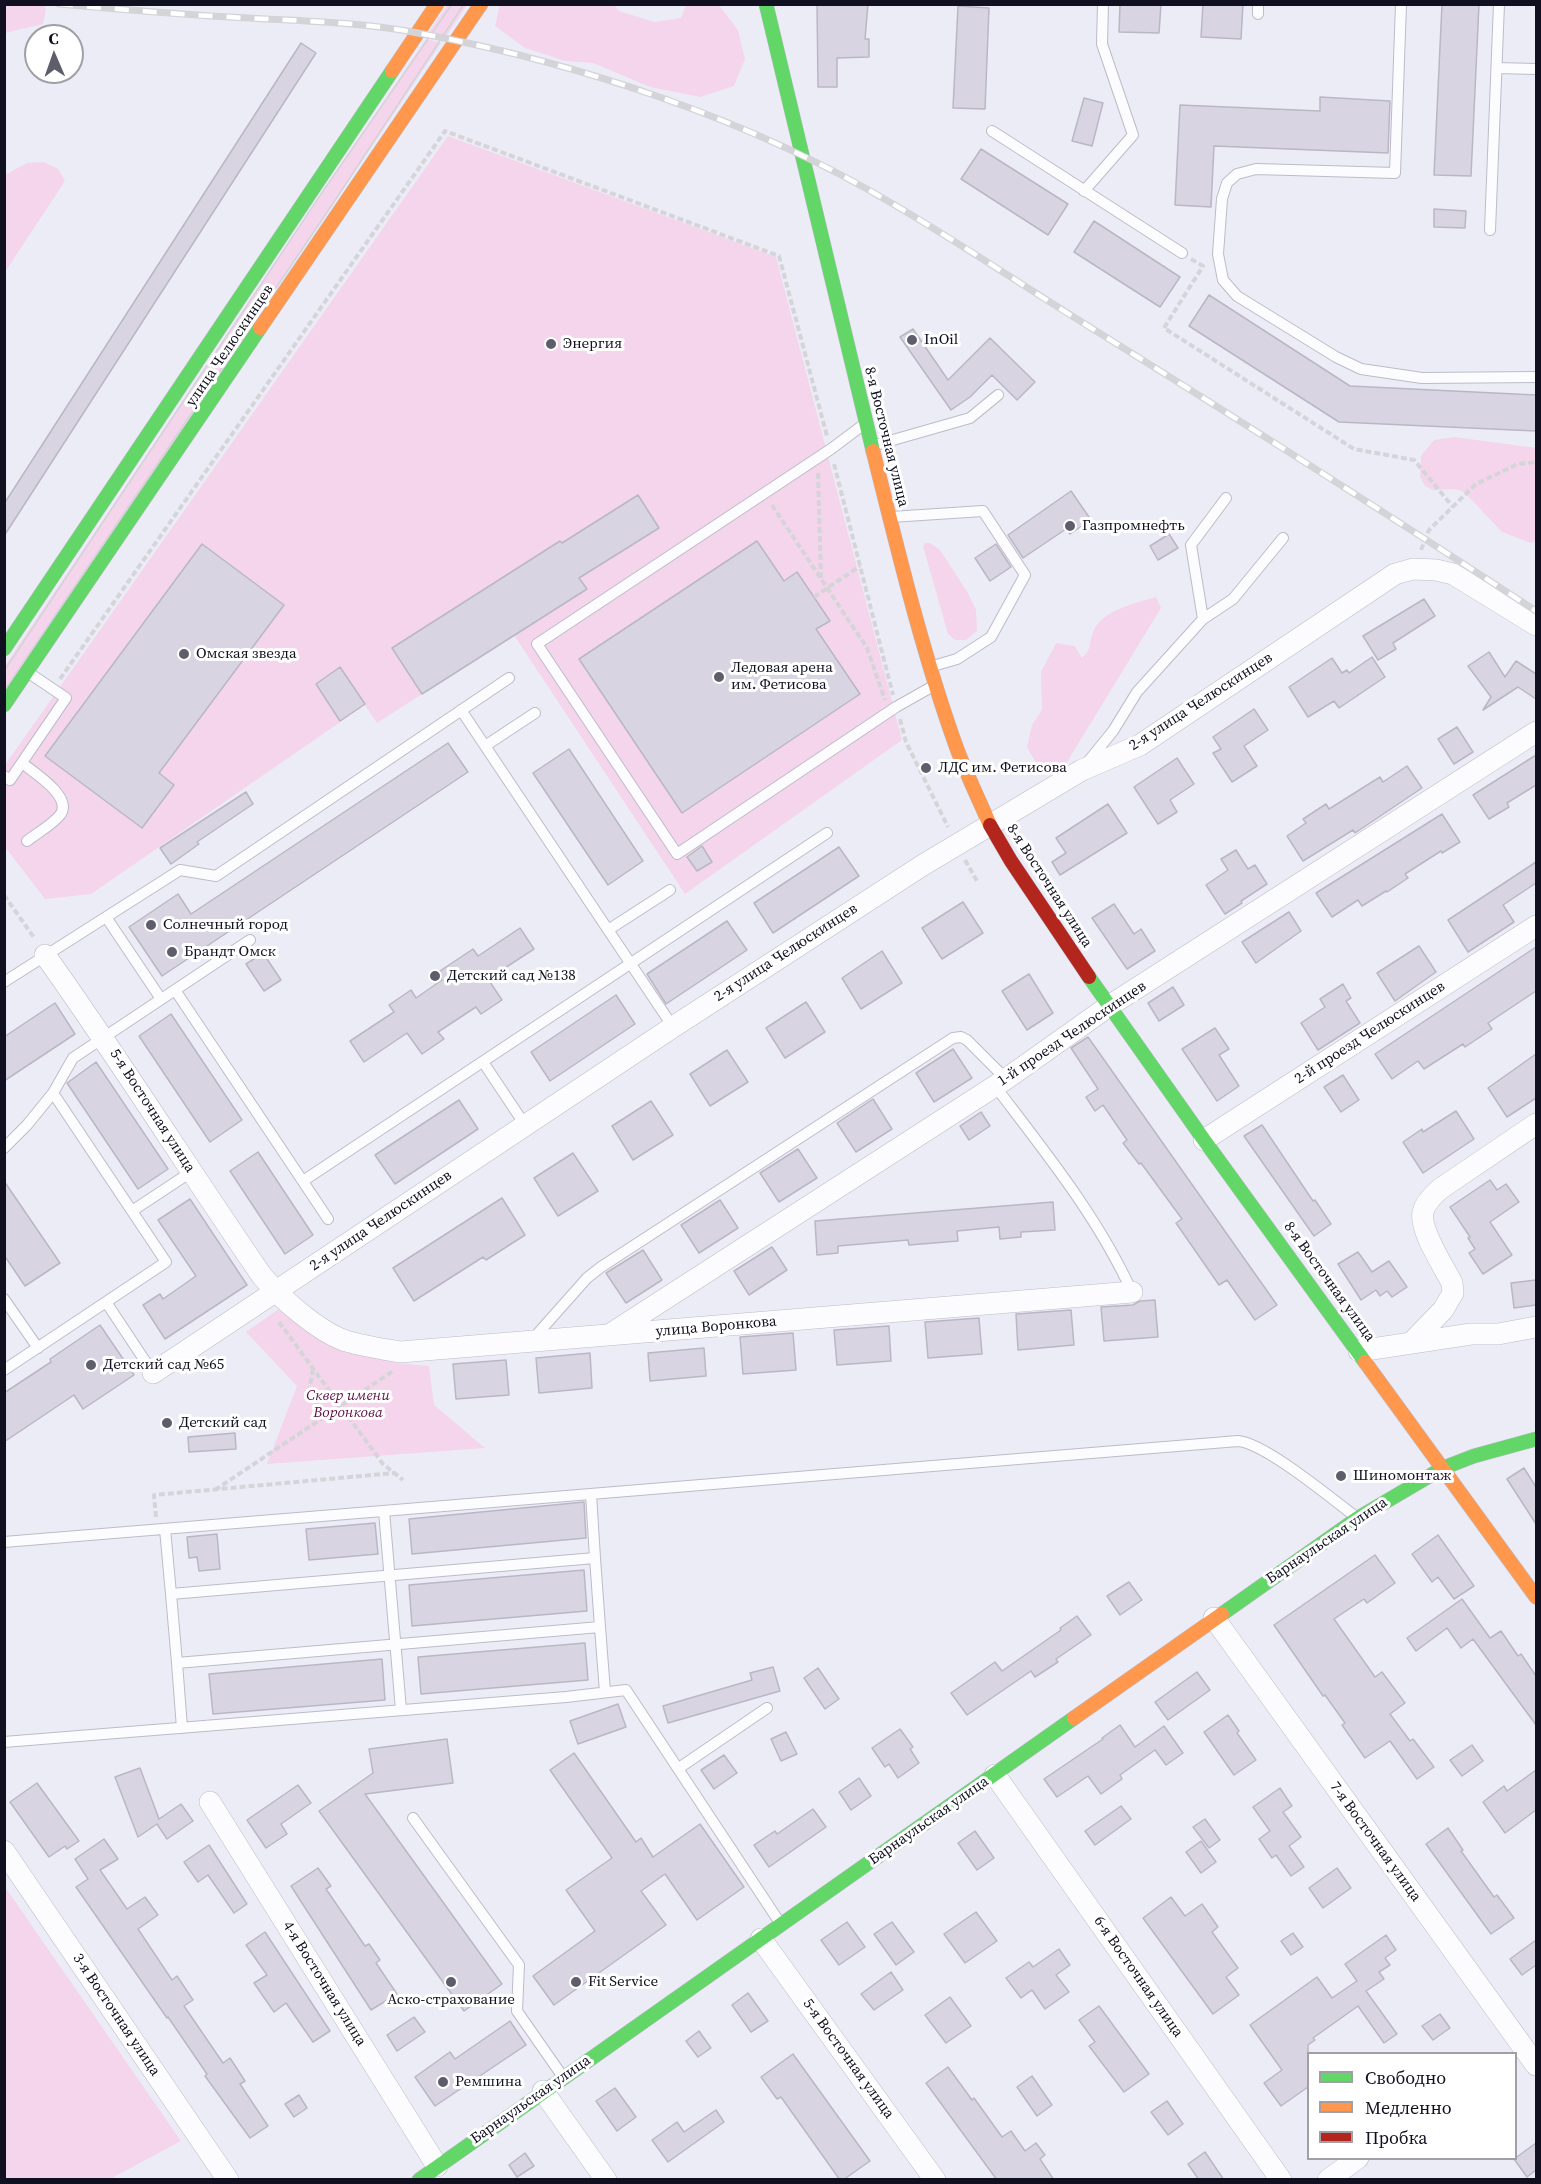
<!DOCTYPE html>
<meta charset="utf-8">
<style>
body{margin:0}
#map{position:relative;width:1541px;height:2184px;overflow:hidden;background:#ececf7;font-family:"Source Serif 4",serif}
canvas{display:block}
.frame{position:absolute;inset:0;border:6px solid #111020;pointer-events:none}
.legend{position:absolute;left:1307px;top:2052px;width:210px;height:108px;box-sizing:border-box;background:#fff;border:2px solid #a09fa6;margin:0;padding:8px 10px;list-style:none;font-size:18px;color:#111020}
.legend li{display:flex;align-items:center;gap:12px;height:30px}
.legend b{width:30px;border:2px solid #a09fa6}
.north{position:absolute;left:24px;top:24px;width:60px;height:60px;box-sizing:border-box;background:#fff;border:2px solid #a09fa6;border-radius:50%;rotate:358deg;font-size:16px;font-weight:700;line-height:24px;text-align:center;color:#111020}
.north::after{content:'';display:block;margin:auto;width:21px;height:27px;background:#5e5d6b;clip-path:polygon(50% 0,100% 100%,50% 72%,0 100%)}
</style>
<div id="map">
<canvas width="1541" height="2184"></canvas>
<div class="frame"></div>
<ul class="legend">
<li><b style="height:8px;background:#63d668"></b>Свободно</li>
<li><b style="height:8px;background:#ff974d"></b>Медленно</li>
<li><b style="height:8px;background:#b3261e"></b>Пробка</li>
</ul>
<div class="north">С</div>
</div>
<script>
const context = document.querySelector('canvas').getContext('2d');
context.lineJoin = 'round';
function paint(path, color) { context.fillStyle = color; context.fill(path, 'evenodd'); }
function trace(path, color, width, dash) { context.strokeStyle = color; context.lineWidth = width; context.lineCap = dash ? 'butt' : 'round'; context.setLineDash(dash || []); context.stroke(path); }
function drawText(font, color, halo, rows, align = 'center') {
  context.font = font + ' "Source Serif 4",serif'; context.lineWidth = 6; context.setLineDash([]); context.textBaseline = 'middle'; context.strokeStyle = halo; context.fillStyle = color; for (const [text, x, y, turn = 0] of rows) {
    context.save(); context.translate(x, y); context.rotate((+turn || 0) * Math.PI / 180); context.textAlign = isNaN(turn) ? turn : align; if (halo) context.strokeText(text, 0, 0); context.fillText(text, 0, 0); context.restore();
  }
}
const green = new Path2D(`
 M4,5H44L46,10L43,24L5,33Z
 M447,5H467L446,36L429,32Z
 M500,5H614L619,11L654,22L681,18L686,5H719L738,30L745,59L734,86L700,97L650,87L593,63L565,61L525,48L495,26Z
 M426,39L441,43L5,694V666Z
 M448,136L776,257L902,740L685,894L514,635L377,723L365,705L91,894L45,899L5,847V765Z
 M44,162L58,169L65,181L5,272V175L27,163Z
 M1454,437L1536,448V541L1531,543L1502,532L1464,492L1455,489L1433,490L1425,486L1420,477L1421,456L1434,440Z
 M925,543H930L940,550L968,593L976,610L977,631L966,640H955L948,634L923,546Z
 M1156,597L1161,608L1064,767L1046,771L1036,763L1027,747L1032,725L1042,710L1041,672L1056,643L1075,646L1082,658C1093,647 1088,645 1093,632C1102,610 1136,603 1156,597Z
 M283,1306L341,1348L396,1363L429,1366L434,1405L485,1448L267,1464L297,1386L246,1332Z
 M5,1887L181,2141L110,2179H5Z`);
const building = new Path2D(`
 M817,4H868L865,39H869V57L837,58V87H818Z
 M1120,4H1161L1159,33L1119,32Z
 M1203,4H1243L1241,39L1201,37Z
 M1442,4H1479L1471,176L1434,175Z
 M958,6L989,8L985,109L953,108Z
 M301,43L316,53L4,536V504Z
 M1320,97L1390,101L1388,153L1214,146L1211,207L1175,205L1180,105L1320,111Z
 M1084,98L1103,103L1092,146L1072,141Z
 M981,149L1068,204L1048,235L961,179Z
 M1434,209L1466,211L1465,228L1434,227Z
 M1094,221L1180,277L1160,307L1074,252Z
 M1209,295L1350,386L1536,395V431L1339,422L1189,326Z
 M913,329L948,380L990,338L1035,382L1017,400L992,375L970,397L951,410L900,337Z
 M1071,491L1091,520L1070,534L1066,529L1023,558L1008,535Z
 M638,495L659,528L579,578L587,589L422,694L392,648L560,541L562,543Z
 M1169,534L1178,548L1158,560L1150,546Z
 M757,541L784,581L797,572L830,621L816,629L860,694L682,813L579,659Z
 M202,544L284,605L159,773L174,785L142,828L45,756Z
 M996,544L1011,567L990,581L975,558Z
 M1424,599L1435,616L1393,643L1396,649L1378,660L1363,636Z
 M1489,652L1505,677L1516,661L1536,674V699L1518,687L1483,710L1491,697L1468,666Z
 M1372,657L1385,677L1339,708L1334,701L1308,717L1289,687L1332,658L1342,673L1347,670L1349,673Z
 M340,667L365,704L340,721L316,684Z
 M1254,709L1268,730L1244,746L1257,766L1232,782L1213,753L1221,749L1213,737Z
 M1457,727L1473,752L1454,764L1438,739Z
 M448,743L468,772L162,976L129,927L178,894L191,914Z
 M569,749L643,861L608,885L533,773Z
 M1536,755V785L1507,803L1509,807L1489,819L1473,795Z
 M1177,758L1194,784L1170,800L1177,812L1158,824L1134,787Z
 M1407,766L1422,788L1355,833L1353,830L1303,861L1287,836L1306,823L1303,819L1326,804L1329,809L1380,777L1383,782Z
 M246,792L253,804L197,842L199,844L171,864L160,848Z
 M1108,804L1127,833L1060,875L1052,862L1066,853L1056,838Z
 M1442,814L1460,842L1442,853L1441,851L1405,874L1408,878L1387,892L1386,891L1362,906L1358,900L1332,917L1316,893Z
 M702,846L712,862L697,871L687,857Z
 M839,847L859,876L773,933L754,903Z
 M1236,850L1248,869L1255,865L1267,884L1241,901L1242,903L1225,914L1206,885L1228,870L1221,859Z
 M1536,862V883L1503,905L1514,922L1468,952L1448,920Z
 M963,902L983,933L942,959L922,928Z
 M1114,904L1134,934L1141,929L1155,951L1127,969L1092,918Z
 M1289,912L1301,931L1256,963L1242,942Z
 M727,921L747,950L666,1004L647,974Z
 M520,928L534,949L488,979L502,1000L481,1014L476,1007L438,1032L444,1039L422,1054L407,1033L364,1062L350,1041L394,1012L389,1005L411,990L416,998L442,980L437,973L473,949L478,956Z
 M1419,946L1436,972L1395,1001L1377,973Z
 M1536,947V991L1488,1023L1492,1029L1465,1047L1463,1044L1424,1069L1418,1061L1392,1079L1375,1054Z
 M882,951L902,983L861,1009L842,978Z
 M263,953L281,980L264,991L246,964Z
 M1029,974L1053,1013L1027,1030L1002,991Z
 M1343,984L1351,998L1346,1001L1360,1023L1318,1050L1301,1023L1325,1007L1320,999Z
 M1173,987L1184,1005L1159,1021L1148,1003Z
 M616,995L635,1024L550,1081L531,1052Z
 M806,1002L825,1032L785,1058L766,1028Z
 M55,1003L75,1034L4,1081V1037Z
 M171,1014L242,1120L210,1142L139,1036Z
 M1215,1028L1229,1049L1219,1055L1239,1086L1217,1101L1182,1049Z
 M1088,1037L1277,1305L1255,1320L1227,1280L1219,1285L1176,1223L1182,1219L1141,1163L1139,1164L1123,1143L1127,1140L1103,1105L1095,1111L1086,1097L1098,1089L1071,1048Z
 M953,1049L972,1078L934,1102L916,1073Z
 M727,1050L748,1082L710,1106L690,1074Z
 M1536,1054V1098L1507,1117L1488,1088Z
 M96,1062L168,1169L138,1189L67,1083Z
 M1343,1075L1359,1100L1341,1112L1324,1087Z
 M873,1099L892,1129L856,1152L837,1123Z
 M459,1100L478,1129L395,1184L375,1155Z
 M651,1101L673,1135L633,1160L612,1126Z
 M1456,1111L1474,1139L1423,1173L1403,1142L1422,1129L1423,1132Z
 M981,1112L990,1126L969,1140L960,1126Z
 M1262,1125L1313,1201L1315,1200L1331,1224L1314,1236L1244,1136Z
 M798,1149L817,1178L779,1202L760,1173Z
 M258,1152L313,1235L285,1254L230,1171Z
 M573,1153L598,1191L558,1216L534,1178Z
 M1490,1180L1497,1190L1506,1184L1519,1202L1490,1222L1512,1255L1483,1274L1469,1253L1475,1249L1468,1238L1470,1237L1450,1207Z
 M4,1181L60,1263L25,1286L4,1255Z
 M502,1198L525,1235L486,1260L483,1257L414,1301L393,1268Z
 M190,1199L247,1285L165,1339L143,1305L160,1294L163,1299L196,1276L158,1220Z
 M720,1200L738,1228L699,1253L681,1225Z
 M1053,1202L1055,1230L1021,1232V1237L1000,1239L999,1227L957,1231L958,1241L909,1245L908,1240L838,1246V1253L817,1255L815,1221Z
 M772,1247L787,1270L749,1295L734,1271Z
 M643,1250L662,1280L626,1303L606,1273Z
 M1358,1252L1372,1272L1389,1261L1407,1287L1392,1297L1387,1291L1380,1296L1376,1290L1361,1300L1338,1264Z
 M1536,1280V1305L1514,1308L1511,1283Z
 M1155,1300L1158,1337L1104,1341L1101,1307L1133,1305L1140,1301Z
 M1071,1310L1074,1345L1018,1350L1016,1314Z
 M979,1318L982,1354L928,1358L925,1322Z
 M100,1325L134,1375L83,1409L74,1395L4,1442V1393L51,1362L50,1359Z
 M889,1326L891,1361L837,1365L834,1330Z
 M793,1333L796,1370L743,1374L740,1337Z
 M704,1348L706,1376L650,1381L648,1353Z
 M590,1353L592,1388L539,1393L536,1358Z
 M506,1360L509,1395L456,1399L453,1364Z
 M235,1433L236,1449L189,1452L188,1437Z
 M1524,1468L1536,1487V1524L1507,1479Z
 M584,1502L586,1538L412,1554L409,1519Z
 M375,1523L378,1554L309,1560L306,1529Z
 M217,1534L220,1569L199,1571L197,1557L189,1558L187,1537Z
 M1438,1535L1474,1586L1454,1599L1438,1577L1432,1582L1412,1554Z
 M1375,1555L1395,1583L1367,1603L1364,1599L1334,1619L1375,1677L1382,1672L1405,1703L1390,1714L1410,1741L1413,1739L1434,1767L1417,1779L1390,1741L1365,1758L1342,1725L1345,1723L1325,1695L1323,1696L1274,1625Z
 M584,1570L587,1611L412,1626L409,1585Z
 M1129,1582L1142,1600L1120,1615L1107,1596Z
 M1462,1599L1490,1638L1501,1631L1518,1656L1521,1654L1536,1676V1725L1473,1639L1461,1648L1447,1628L1416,1651L1407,1638Z
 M1077,1616L1091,1635L1056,1659L1058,1662L1035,1677L1031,1671L967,1715L951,1693L995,1662L1002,1671L1061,1630L1060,1628Z
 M585,1643L588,1680L421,1694L418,1657Z
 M382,1659L385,1700L213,1714L209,1674Z
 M773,1667L780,1691L668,1723L663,1706L752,1680L750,1673Z
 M818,1668L839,1699L825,1709L804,1678Z
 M1197,1672L1210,1690L1168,1720L1155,1702Z
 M618,1704L626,1727L578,1744L570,1721Z
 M1228,1715L1239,1731L1237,1733L1256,1760L1234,1775L1204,1732Z
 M1120,1725L1135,1747L1164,1726L1183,1753L1166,1765L1155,1750L1120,1775L1122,1779L1101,1794L1088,1776L1057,1797L1044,1779L1103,1739L1102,1738Z
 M900,1729L913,1747L910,1749L919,1763L898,1778L889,1764L885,1767L872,1748Z
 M786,1732L797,1754L781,1761L771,1739Z
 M447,1739L453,1783L365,1794L502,1984L464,2011L319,1811L373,1773L369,1749Z
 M1472,1745L1483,1761L1462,1776L1450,1760Z
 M574,1753L636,1842L641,1838L653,1857L700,1824L744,1887L697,1920L665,1874L641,1891L666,1925L554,2005L533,1976L595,1931L566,1890L612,1858L550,1770Z
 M724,1755L737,1773L714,1789L701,1770Z
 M140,1768L159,1819L181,1804L193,1821L167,1839L157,1824L138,1837L115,1777Z
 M1536,1770V1810L1505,1833L1483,1802L1504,1786L1507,1791Z
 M859,1778L871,1796L851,1810L839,1792Z
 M37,1783L79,1841L67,1849L65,1846L49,1857L10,1802Z
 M298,1785L311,1803L281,1824L287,1834L266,1848L247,1820Z
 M1280,1788L1292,1806L1283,1812L1301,1837L1289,1846L1304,1867L1291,1876L1276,1855L1272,1858L1259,1839L1270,1831L1253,1807Z
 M1121,1806L1131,1819L1095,1845L1085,1831Z
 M813,1809L826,1827L769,1867L754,1845L775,1831L777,1834Z
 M1205,1819L1220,1840L1209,1848L1193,1827Z
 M1448,1828L1463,1850L1461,1851L1494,1897L1497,1895L1514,1918L1491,1934L1426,1844Z
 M975,1831L994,1858L977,1870L958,1843Z
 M104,1839L118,1859L100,1870L127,1909L145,1897L158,1915L138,1929L172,1980L177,1976L193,2000L184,2006L223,2063L230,2058L245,2081L240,2084L268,2126L250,2138L205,2076L207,2074L168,2017L167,2018L76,1887L88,1879L75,1859Z
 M1201,1841L1216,1862L1201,1873L1186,1852Z
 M209,1845L247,1904L234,1913L208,1875L198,1882L184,1862Z
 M318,1868L331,1886L326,1889L365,1946L369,1944L380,1960L376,1963L397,1994L371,2010L291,1886Z
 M1337,1868L1351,1888L1323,1908L1309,1888Z
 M1171,1897L1185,1916L1202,1904L1218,1927L1212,1932L1238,1968L1226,1977L1239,1995L1213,2014L1143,1918Z
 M976,1912L997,1941L965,1963L944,1934Z
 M847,1922L865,1947L839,1965L821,1940Z
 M892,1922L914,1952L896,1965L874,1934Z
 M265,1932L330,2031L313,2042L286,2003L274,2012L254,1983L267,1975L246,1945Z
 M1293,1933L1303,1947L1291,1955L1281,1941Z
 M1386,1935L1396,1950L1385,1958L1390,1965L1379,1972L1384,1979L1366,1991L1397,2034L1384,2043L1358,2006L1313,2038L1315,2040L1308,2045V2087L1281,2106L1264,2083L1282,2070L1250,2025L1317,1977L1332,1998L1357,1981L1345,1964Z
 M1536,1940V1965L1522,1975L1510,1959Z
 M1059,1949L1070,1965L1056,1975L1069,1992L1045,2009L1032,1990L1021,1998L1006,1978L1029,1962L1033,1967Z
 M891,1972L903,1990L874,2010L861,1994Z
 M748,1993L768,2021L751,2032L732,2005Z
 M950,1997L971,2026L946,2043L925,2015Z
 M1099,2006L1149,2074L1124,2092L1089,2046L1095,2042L1079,2020Z
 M1440,2014L1450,2028L1433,2040L1422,2026Z
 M414,2017L425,2032L397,2051L387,2035Z
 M510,2021L526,2045L435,2106L415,2077L450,2052L455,2059Z
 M699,2031L711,2048L698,2057L686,2041Z
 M793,2054L870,2161L843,2180H840L781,2097L777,2099L761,2077Z
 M948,2067L972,2100L974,2098L1002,2137L1011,2131L1025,2151L1036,2143L1045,2155L1040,2159L1054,2180H997L926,2083Z
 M1032,2076L1052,2105L1037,2116L1017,2087Z
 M615,2088L636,2117L617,2131L596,2101Z
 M299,2095L307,2108L294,2117L285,2104Z
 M1167,2101L1183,2124L1168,2135L1151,2112Z
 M716,2110L724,2122L668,2162L652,2140L677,2122L684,2132Z
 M1536,2143V2170L1527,2177L1514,2159Z
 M1205,2152L1224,2180H1199L1188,2164Z
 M525,2153L534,2166L517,2177L509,2165Z`);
const path = new Path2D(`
 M1191,259L1203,266L1164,328L1354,449L1414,460L1453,507
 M834,464L893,695
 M818,473L821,579
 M772,505L867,648L885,700
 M1421,550L1429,530L1476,484L1518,464L1536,462
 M814,597L860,566
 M60,679L445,131L779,256L827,436
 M900,719L906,742L948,827
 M965,860L977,881
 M4,895L35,939
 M279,1322L383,1464L403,1480
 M313,1369L309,1392L325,1416
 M215,1490L393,1371
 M156,1517L154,1495L394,1473`);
const lane = new Path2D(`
 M1401,4L1395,173L1256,169L1237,174L1227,183L1222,199L1218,254L1223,280L1237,296L1336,357L1361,369L1422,378L1536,377
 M1258,14V4
 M1497,68L1536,69
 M992,131L1182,253
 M1084,191L1133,135L1102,44L1103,4
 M1490,230L1499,4
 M863,425L831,449L537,644L677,854L896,707L935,685
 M872,446L970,418L998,395
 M891,517L983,511L1025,575L991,637L957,659L933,666
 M1203,619L1233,599L1283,538
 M461,710L673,1027
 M485,746L535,713
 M22,763C33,772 74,797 60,815C52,825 37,833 27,841
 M1087,763L1113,731L1137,692L1203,619L1191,545L1226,498
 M4,776L10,780L66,698L29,673
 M106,917L161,999
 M608,930L670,890
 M4,982L180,870L216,876L509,678
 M175,990L328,1219
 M483,1062L525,1125
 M995,1086C1045,1152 1098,1217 1132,1292
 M4,1148L27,1125L53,1093L73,1058L250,940
 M303,1181L827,833
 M132,1211L191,1172
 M4,1299L38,1348
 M106,1302L153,1373
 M532,1340L587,1278L601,1267L953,1038L961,1037L967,1040L1006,1079
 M4,1370L166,1262L53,1093
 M591,1494L595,1558
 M384,1511L401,1710
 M165,1529L171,1594
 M4,1542L1238,1441C1265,1443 1332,1499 1356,1517
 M177,1663L171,1594L595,1558L600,1627
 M182,1728L177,1663L600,1627L605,1692
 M4,1742L566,1697L626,1690L780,1923
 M679,1768L767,1708
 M413,1818L519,1965L517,2011L563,2077`);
const street = new Path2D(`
 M45,955C120,1060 189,1170 262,1276C280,1298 319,1332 346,1341C363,1346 383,1349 400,1352L1132,1292
 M1204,1140L1536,926
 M612,1333L1006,1079L1109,1006L1536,732
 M1411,1343L1443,1310L1453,1293L1452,1283C1444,1267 1419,1230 1423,1212C1425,1203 1433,1195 1440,1189L1536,1124
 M1359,1351L1471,1334H1498L1536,1327
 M153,1373L673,1027L923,865L1082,770L1140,745L1395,574L1413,569L1436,570L1453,574L1536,625
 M1214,1618L1536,2065
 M995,1775L1281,2180
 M210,1802L437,2166
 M4,1851L228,2180
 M761,1939L935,2180
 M543,2091L606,2180
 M1328,2180L1358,2158`);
const fast = new Path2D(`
 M766,4L873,451
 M4,649L392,71
 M4,705L260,328
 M1089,977L1204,1140L1365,1362
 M1222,1614L1358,1518L1443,1468L1474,1456L1536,1439
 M419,2180L1074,1718`);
const slow = new Path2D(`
 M392,71L437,4
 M260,328L481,4
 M873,451C898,551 922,652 957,749C967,775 979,800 990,825
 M1365,1362L1536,1597
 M1074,1718L1222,1614`);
const jam = new Path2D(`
 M990,825L1011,861L1089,977`);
const tram = new Path2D(`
 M4,671L321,194L452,4
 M4,691L334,202L464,4`);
const rail = new Path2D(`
 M59,4C116,9 173,14 230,17C293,21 356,21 418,33C579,63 752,120 893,204C963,245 1031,291 1101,334C1247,425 1392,517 1536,611`);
const markers = [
 [912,340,6,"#5e5d6b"],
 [551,344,6,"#5e5d6b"],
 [1070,526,6,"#5e5d6b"],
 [184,654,6,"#5e5d6b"],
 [719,677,6,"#5e5d6b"],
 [926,768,6,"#5e5d6b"],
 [151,925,6,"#5e5d6b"],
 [172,952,6,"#5e5d6b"],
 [435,976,6,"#5e5d6b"],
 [91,1365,6,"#5e5d6b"],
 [167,1423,6,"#5e5d6b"],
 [1341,1476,6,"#5e5d6b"],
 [451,1982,6,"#5e5d6b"],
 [576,1982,6,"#5e5d6b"],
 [443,2082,6,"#5e5d6b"]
];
const poiNames = [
 ["InOil",924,340],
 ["Энергия",563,344],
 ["Газпромнефть",1082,526],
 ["Омская звезда",196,654],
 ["Ледовая арена",731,668],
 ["им. Фетисова",731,685],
 ["ЛДС им. Фетисова",938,768],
 ["Солнечный город",163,925],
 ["Брандт Омск",184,952],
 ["Детский сад №138",447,976],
 ["Детский сад №65",103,1365],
 ["Детский сад",179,1423],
 ["Шиномонтаж",1353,1476],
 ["Fit Service",588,1982],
 ["Аско-страхование",451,2000,"center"],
 ["Ремшина",455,2082]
];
const streetNames = [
 ["улица Челюскинцев",230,346,-56],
 ["8-я Восточная улица",886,437,76],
 ["2-я улица Челюскинцев",1201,702,-33],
 ["8-я Восточная улица",1049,886,57],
 ["2-я улица Челюскинцев",786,953,-33],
 ["2-й проезд Челюскинцев",1370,1033,-33],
 ["1-й проезд Челюскинцев",1072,1034,-34],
 ["5-я Восточная улица",152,1111,57],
 ["2-я улица Челюскинцев",381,1221,-34],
 ["8-я Восточная улица",1329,1282,54],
 ["улица Воронкова",716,1327,-5],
 ["Барнаульская улица",1327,1541,-34],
 ["Барнаульская улица",929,1821,-35],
 ["7-я Восточная улица",1375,1842,54],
 ["6-я Восточная улица",1138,1977,55],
 ["4-я Восточная улица",324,1984,58],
 ["3-я Восточная улица",116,2015,56],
 ["5-я Восточная улица",848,2059,54],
 ["Барнаульская улица",531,2100,-35]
];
const parkNames = [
 ["Сквер имени",348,1396],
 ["Воронкова",348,1413]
];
paint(green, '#f4d5eb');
paint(building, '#d8d4e2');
trace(building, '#bab7c4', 1.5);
trace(lane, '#bcbcc9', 12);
trace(street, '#bcbcc9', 22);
trace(fast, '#bcbcc9', 15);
trace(slow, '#bcbcc9', 15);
trace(jam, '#bcbcc9', 15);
trace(path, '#d5d5d9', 4, [6, 3]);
trace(lane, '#fcfcfe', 10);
trace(street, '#fcfcfe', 21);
trace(fast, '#63d668', 14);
trace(slow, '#ff974d', 14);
trace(jam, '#b3261e', 14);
trace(tram, '#d3d3d8', 1.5);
trace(rail, '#d3d3d8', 7);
trace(rail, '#fff', 4.5, [14]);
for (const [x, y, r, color] of markers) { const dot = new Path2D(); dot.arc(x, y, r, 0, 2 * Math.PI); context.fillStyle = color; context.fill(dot); trace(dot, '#fff', 2); }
drawText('15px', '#111020', '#fff', poiNames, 'left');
drawText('15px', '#111020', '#fff', streetNames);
drawText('italic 15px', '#611145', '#fff', parkNames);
</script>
